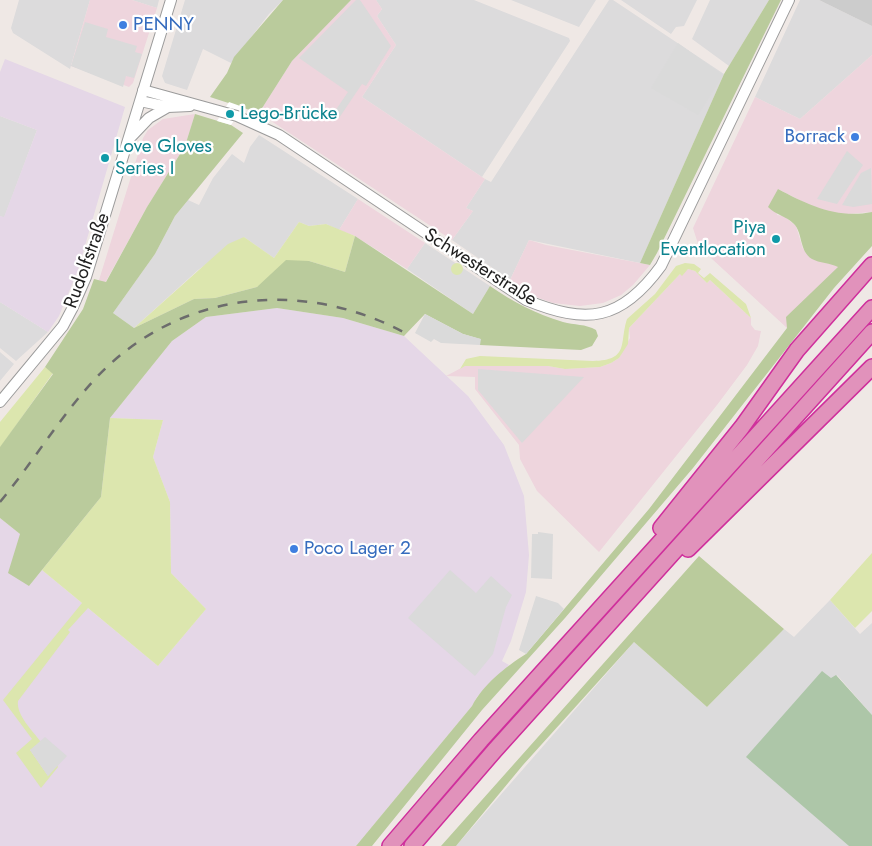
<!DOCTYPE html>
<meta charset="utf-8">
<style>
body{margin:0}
canvas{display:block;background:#efe8e5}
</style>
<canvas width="872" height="846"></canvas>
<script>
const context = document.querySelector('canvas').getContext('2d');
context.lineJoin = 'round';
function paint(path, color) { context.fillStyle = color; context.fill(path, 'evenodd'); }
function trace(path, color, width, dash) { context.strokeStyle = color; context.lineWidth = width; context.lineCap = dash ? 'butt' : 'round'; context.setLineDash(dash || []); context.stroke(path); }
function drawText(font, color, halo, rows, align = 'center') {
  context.font = font + ' Jost,sans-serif'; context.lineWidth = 4.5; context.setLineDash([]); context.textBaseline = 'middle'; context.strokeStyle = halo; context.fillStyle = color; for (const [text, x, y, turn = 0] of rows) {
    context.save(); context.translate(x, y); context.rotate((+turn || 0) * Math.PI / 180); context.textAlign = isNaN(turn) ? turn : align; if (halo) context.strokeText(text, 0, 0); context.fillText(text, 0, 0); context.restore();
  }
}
const residential = new Path2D(`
 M19,0H90L70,69L13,33L11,28Z
 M132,0H159L157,8Z
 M185,0H283L269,14L231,63L203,49L187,90L165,83L162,76Z
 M376,0H474L569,38L570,41L482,177L362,97L396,45L377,16L382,9Z
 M511,0H596L579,27Z
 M609,0H613L724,74L640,263L529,240L510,280L452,240L473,211L466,208L485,179L491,182Z
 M621,0H697L684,26L676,27L671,34Z
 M710,0H769L729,66L692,39Z
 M800,0H819L872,26V55L800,119L755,97Z
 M0,116L37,130L4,218L0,216Z
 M259,135L358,199L339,230L326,224L309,226L299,222L274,258L244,237L198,270L134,328L113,313L155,254L175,216L188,200L199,205L213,178L232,154L244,163L250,147Z
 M425,243L490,286L473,314L407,269Z
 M0,302L48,332L16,361L0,348Z
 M0,352L14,364L0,381Z
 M830,600L860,634L872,623V715L837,675L847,843L849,846H456L634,642L707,707L784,629L794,637Z`);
const commercial = new Path2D(`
 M90,0H132L157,8L133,83L129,87L71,66Z
 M351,0H376L382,9L377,16L396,45L362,97L485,179L466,208L473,211L452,240L259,113L292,61Z
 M872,55V212L847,214L829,212L807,204L778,189L777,215L784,216L796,226L803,249L839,266L787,328L699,247L693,228L755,97L800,119Z
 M195,114L185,146L147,207L105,283L99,280L143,138L148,130L163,119Z
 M358,199L425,243L407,269L355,236L339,230Z
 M529,240L546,245L650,265L633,285L621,295L603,303L580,306L553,303L536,297L510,280Z
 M688,269L695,271L707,283L710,280L751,318V325L755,330L761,331L758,346L747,365L717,405L599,552L537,491L520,459L519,445L475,389V377L446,376L465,366H548L565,369L600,367L611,363L619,358L630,338L629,328L680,274Z`);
const industrial = new Path2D(`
 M5,59L125,107L78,270L59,316L48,332L0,302V216L4,217L37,130L0,116V72Z
 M277,308L343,318L404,336L468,396L504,445L524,496L529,555L526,592L511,641L502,661L509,665L477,697L472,706L356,846H0V518L20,534L29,586L42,570L158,666L206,609L171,573L170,502L153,457L163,420L110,418L172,341L206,317Z`);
const religious = new Path2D(`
 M819,0H872V26Z`);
const grass = new Path2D(`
 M299,222L309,226L326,224L355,236L345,272L309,261L257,287L215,298L194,299L134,328L228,244L244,237L274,258Z
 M685,263L694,264L701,269L698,273L704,278L710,273L746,304L751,318L710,280L707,283L695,271L688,269L682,276L680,274L629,328L628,344L619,358L611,363L600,367L565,369L548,366H465L460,369L466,359L480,356L593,361C630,360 619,343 627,319L655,294L676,266Z
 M451 269a6 6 0 1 1 12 0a6 6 0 1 1-12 0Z
 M45,367L53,373L0,448V422Z
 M110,418L163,420L153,457L170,502L171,573L206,609L158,666L88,608L68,630L70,632L18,701C16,715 33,731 41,742L30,750L48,776L57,765L58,767L41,788L16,753L32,739L3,700L82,603L42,570L101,497Z
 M872,553V611L855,628L830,600Z`);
const forest = new Path2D(`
 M283,0H351L292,61L259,113L210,97L227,73L234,57Z
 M769,0H781L657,253L650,265L640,263L724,74Z
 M195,114L231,125L243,133L175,216L155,254L113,313L134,328L194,299L215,298L257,287L286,260L309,261L345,272L355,236L473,314L490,286C513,302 536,314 563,322C574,325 586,324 596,330L598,336L592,346L581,350L480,345V339L463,334L425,314L404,336L343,318L277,308L206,317L172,341L110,418L101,497L29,586L8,573L20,534L0,518V447L53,374L45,367L83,309L94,279L106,282L147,207L185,146Z
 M778,189C808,205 837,219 872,212V246L834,288L693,468L565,618L482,710L372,846H356L472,706C483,685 505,667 526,654L649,509L787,328L786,317L838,267C831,263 819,263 812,259C799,251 803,233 794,224C786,216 776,215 768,207Z
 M699,556L784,629L707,707L634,642L523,765L456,846H441Z`);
const cemetery = new Path2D(`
 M822,671L831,678L836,675L872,715V846H849L746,757Z`);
const parking = new Path2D(`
 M356,0H360L391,46L366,86L362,84L339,118L333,114L348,92L299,58Z
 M85,22L108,29L106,37L137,46L135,52L142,54L134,78L126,76L123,87L71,66Z
 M678,43L723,75L698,115L651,88Z
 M847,151L863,165L837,204L817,199Z
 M871,168L872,204L853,207L842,205L861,173Z
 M425,314L463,334L481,339L480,345L441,343L434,339L431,342L415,333Z
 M478,369L584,377L522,443L478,390Z
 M538,532L553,534L552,579L531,578L532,534H538Z
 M450,570L476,593L491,576L512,595L506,607L493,654L475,676L408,618Z
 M536,596L558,603L564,609L526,654L519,650Z
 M45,737L67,756L48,776L30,750Z`);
const pier = new Path2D(`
 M229,102L243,107L231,125L217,121Z`);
const minor = new Path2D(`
 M143,90L237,116L279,135L526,300C587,325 621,321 661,266L789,0
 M140,101L168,107L190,106
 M128,140L149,118L168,107
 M0,402L63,326L72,309L86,277L171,0`);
const highway = new Path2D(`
 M661,528L742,427L797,350L872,265
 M688,549L872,367
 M390,846L481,740L872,308
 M412,846L495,750L872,332`);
const rail = new Path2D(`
 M0,502C33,462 60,417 95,379C178,290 304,277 409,335`);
const markers = [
 [123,25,5,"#3f7fe0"],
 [230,114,5,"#0f9aa8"],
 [855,137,5,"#3f7fe0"],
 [105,158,5,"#0f9aa8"],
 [776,239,5,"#0f9aa8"],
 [294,549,5,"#3f7fe0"]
];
const shopNames = [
 ["PENNY",133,25],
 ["Borrack",845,137,"right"],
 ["Poco Lager 2",304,549]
];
const cultureNames = [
 ["Lego-Brücke",240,114],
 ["Love Gloves",115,147],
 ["Series I",115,169],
 ["Piya",766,228,"right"],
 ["Eventlocation",766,250,"right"]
];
const streetNames = [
 ["Rudolfstraße",88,261,-70],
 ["Schwesterstraße",480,268,32]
];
paint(residential, '#dcdbdc');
paint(commercial, '#eed5dd');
paint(industrial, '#e5d7e7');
paint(religious, '#ccc');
paint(grass, '#dce6ae');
paint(forest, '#bacb9c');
paint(cemetery, '#adc6a8');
paint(parking, '#dadada');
paint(pier, '#fff');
trace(minor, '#9b9b9b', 12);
trace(highway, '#cf2f9c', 18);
trace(minor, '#fff', 10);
trace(highway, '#e192bb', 15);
trace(rail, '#6c6c6c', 2.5, [10, 10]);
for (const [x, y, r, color] of markers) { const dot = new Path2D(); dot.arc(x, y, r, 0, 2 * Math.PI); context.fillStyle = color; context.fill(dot); trace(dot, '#fff', 2); }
drawText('19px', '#366cbe', '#fff', shopNames, 'left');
drawText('19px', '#0d838f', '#fff', cultureNames, 'left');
drawText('19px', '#1e1e1e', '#fff', streetNames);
</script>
